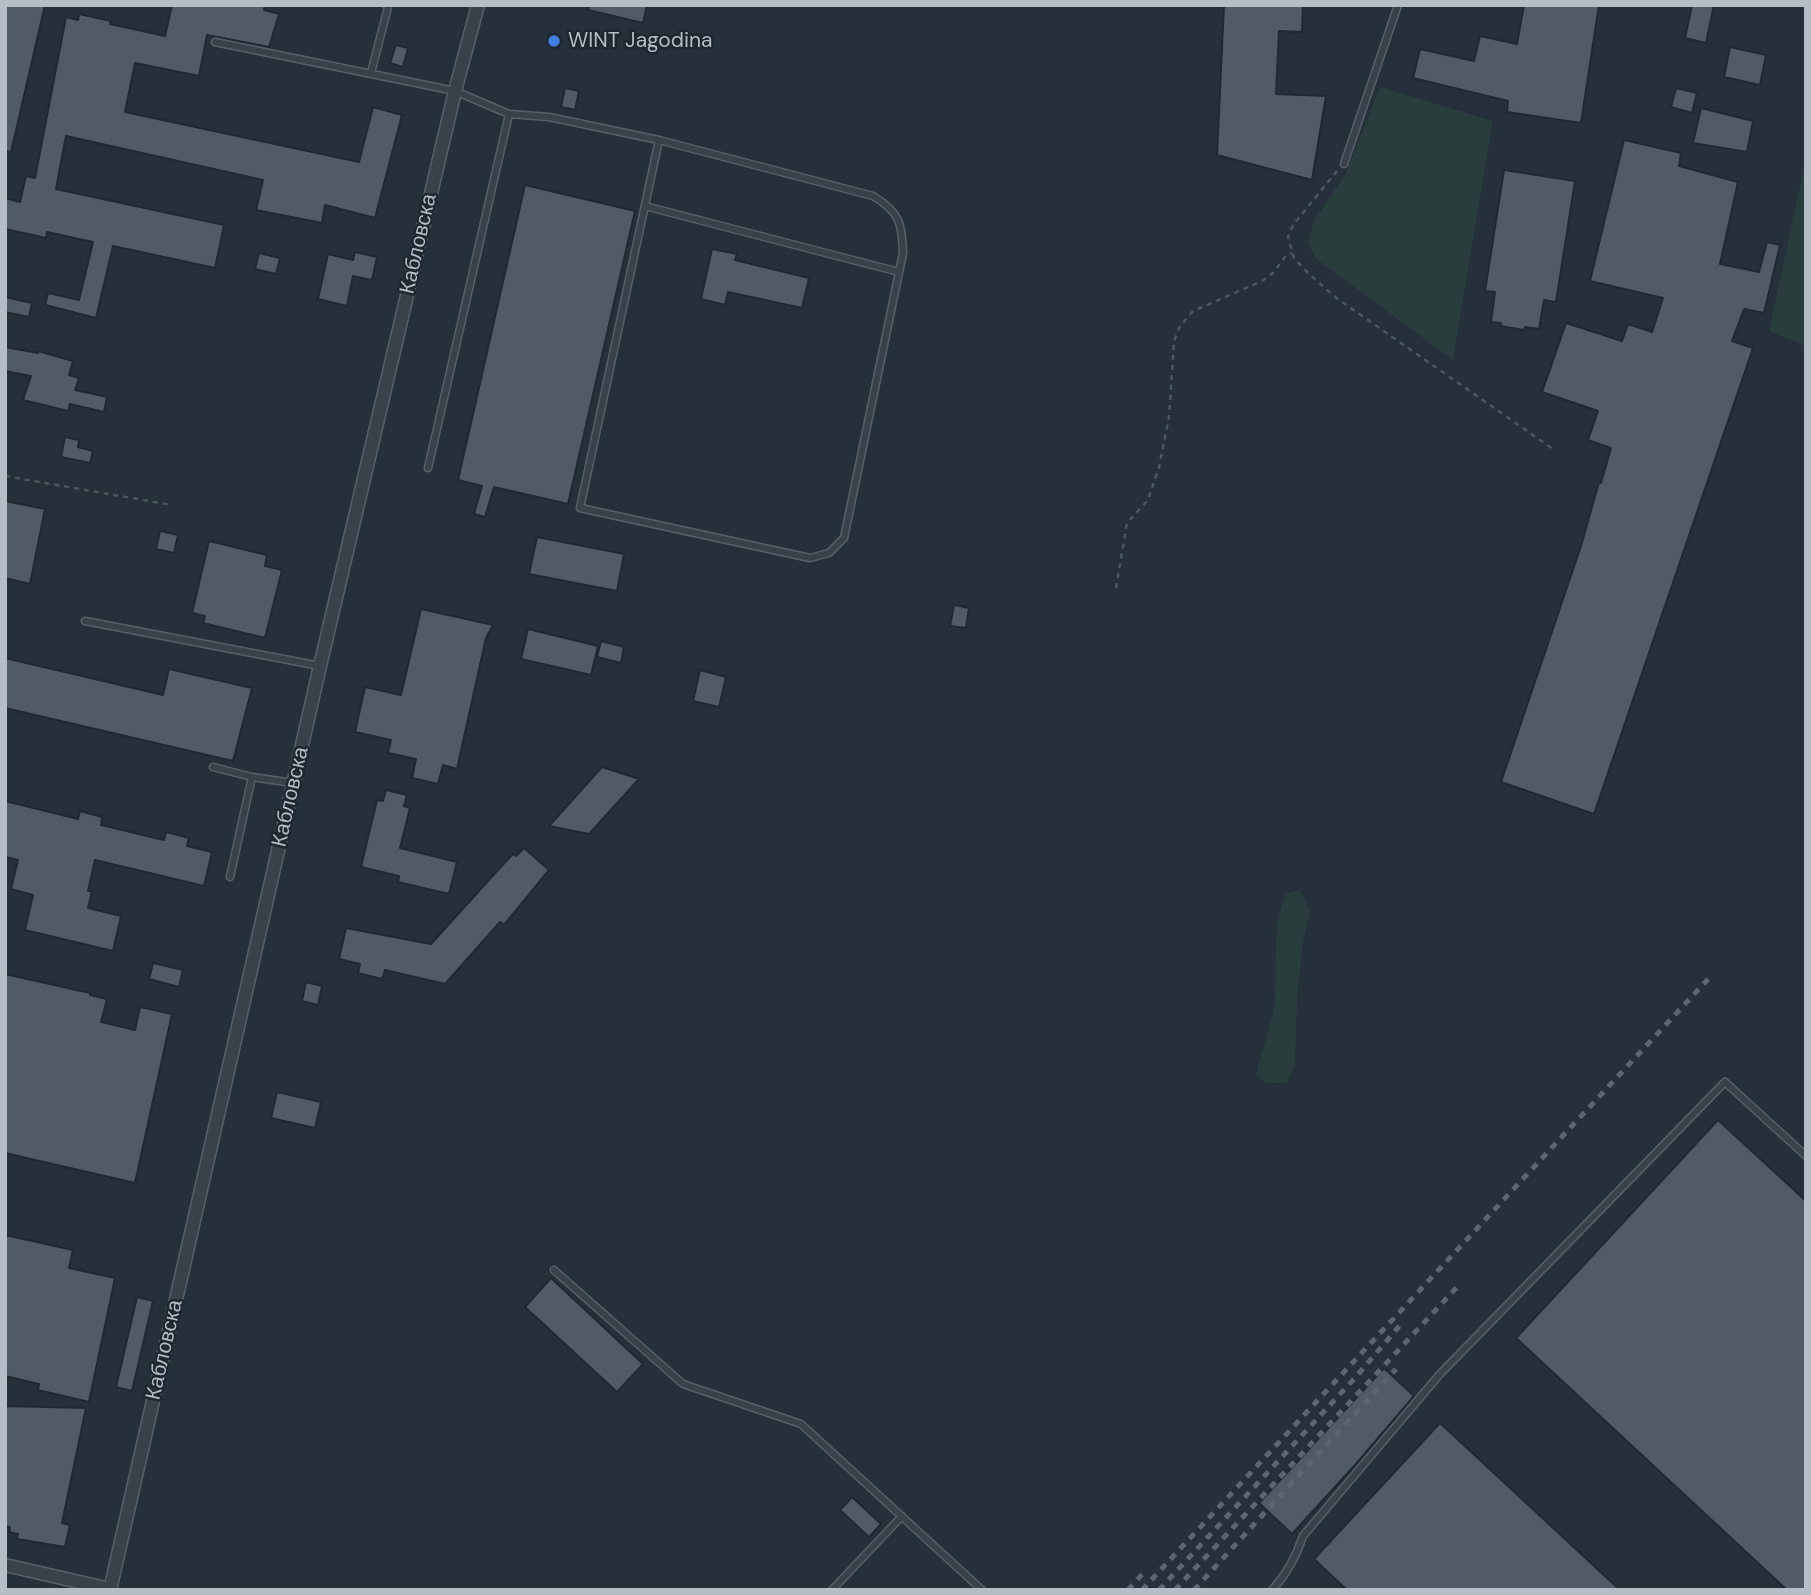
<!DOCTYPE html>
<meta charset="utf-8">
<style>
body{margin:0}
#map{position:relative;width:1811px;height:1595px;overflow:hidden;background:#26303b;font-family:"DM Sans",sans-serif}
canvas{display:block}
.frame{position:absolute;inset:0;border:7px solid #b5bdc7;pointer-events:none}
</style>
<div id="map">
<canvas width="1811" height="1595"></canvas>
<div class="frame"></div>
</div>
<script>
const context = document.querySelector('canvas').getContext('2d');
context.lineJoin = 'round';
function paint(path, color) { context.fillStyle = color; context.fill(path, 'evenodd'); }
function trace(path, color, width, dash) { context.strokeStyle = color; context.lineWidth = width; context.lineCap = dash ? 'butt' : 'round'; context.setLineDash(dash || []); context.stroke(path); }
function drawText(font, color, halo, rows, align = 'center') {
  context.font = font + ' "DM Sans",sans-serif'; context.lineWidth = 5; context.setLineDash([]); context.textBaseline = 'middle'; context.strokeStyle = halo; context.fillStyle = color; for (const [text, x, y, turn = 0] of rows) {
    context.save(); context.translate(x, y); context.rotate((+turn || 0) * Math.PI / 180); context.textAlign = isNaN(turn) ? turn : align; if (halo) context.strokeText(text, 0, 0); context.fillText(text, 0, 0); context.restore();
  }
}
const green = new Path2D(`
 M1380,87L1493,121L1453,360L1315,258L1308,242L1314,221L1346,173Z
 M1806,158V346L1769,331Z
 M1300,890L1310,911L1303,942L1297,997L1295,1065L1287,1083H1266L1256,1075C1261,1050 1274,1021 1275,996C1277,961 1272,927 1286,894Z`);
const building = new Path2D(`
 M5,5H45L11,152L5,151Z
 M172,5H265L264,10L279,14L269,47L207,35L199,76L135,63L125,112L359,162L373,107L402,115L375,218L325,205L322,223L256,210L263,180L66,136L56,189L224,225L215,268L113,246L96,318L45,305L48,293L79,300L93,242L47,232L46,238L5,229V198L20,202L26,176L35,178L66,17L78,20L79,14L111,21L110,24L165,36Z
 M589,5H647L643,23L588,10Z
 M1224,5H1303L1302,32L1279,31L1276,94L1326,96L1312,180L1217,155Z
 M1524,5H1599L1581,123L1507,112L1508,101L1413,78L1420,49L1474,61L1480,36L1517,44Z
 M1692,5H1714L1706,43L1685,38Z
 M396,45L408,48L403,67L390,63Z
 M1730,47L1766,55L1760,85L1724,77Z
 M565,88L579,91L575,110L561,107Z
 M1676,88L1697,93L1692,113L1671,107Z
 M1701,108L1753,121L1747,152L1693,143Z
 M1624,140L1681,153L1679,166L1738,182L1720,264L1759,272L1767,242L1780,245L1764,313L1744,309L1732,341L1753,348L1594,814L1501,782L1581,546L1599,482L1601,483L1611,448L1588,440L1598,411L1542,392L1566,323L1622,341L1628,324L1652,332L1663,298L1590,281Z
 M1504,170L1575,181L1556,302L1544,300L1539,329L1525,327L1524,330L1500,326L1501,323L1491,322L1495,292L1485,291Z
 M525,185L635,211L568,504L494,487L485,517L474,514L482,486L458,480Z
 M712,249L737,254L735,260L809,278L802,308L728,292L725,305L701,299Z
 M355,252L377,257L372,280L353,276L347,306L318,299L328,254L353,260Z
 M259,253L280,258L276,274L255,269Z
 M5,297L32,303L29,317L5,312Z
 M5,347L38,353V351L73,361L69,375L79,378L75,390L107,397L104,412L70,404L68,411L23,400L31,376L5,371Z
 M65,437L79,440L78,447L93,451L90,463L61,457Z
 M5,501L45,509L30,584L5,578Z
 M160,531L178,535L174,553L156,549Z
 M537,537L624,554L617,591L529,574Z
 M209,541L267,555L265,566L282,570L265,638L203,623L205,616L192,613Z
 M954,605L969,608L966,628L950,626Z
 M421,609L493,625L486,638L457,769L443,765L438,784L412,778L416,759L388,753L391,740L355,732L365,687L401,695Z
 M528,629L598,646L591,675L521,659Z
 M601,641L624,647L621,663L597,657Z
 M5,658L163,695L169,669L252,688L233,761L5,708Z
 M700,670L726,677L719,707L693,701Z
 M602,767L639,779L589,834L549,826Z
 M386,790L407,795L404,806L410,808L400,848L457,862L449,894L398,882L399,876L361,867L377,800L383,801Z
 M5,801L78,819L80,811L102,817L101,825L164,840L166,832L189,838L187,846L212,852L204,886L95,860L88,891H92L88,908L121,916L113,951L25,930L33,895L11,889L18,860L5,857Z
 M524,848L549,870L504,925L500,922L445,984L385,970L382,979L358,973L360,964L339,959L346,928L431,944L497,871L513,854L516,856Z
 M153,963L183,970L179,987L149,979Z
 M5,974L90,993V995L107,999L101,1022L135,1030L140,1007L172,1014L135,1183L5,1153Z
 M306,982L322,986L318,1005L302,1001Z
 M277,1092L321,1102L315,1128L271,1118Z
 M1718,1120L1806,1201V1590H1787L1516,1338Z
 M5,1235L73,1250L69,1268L115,1278L89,1402L38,1390L39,1384L5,1376Z
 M551,1278L643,1364L617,1392L525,1307Z
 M137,1297L153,1301L132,1391L116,1387Z
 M1384,1368L1414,1396L1355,1465L1292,1534L1259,1503Z
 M5,1406L86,1408L62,1523L70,1525L65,1547L17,1539L18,1534L9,1532L10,1527L5,1526Z
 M1440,1423L1620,1590H1347L1314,1559Z
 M852,1497L881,1524L869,1537L840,1510Z`);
const path = new Path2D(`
 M1337,171L1293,225L1288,237L1294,258L1306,271L1335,297L1553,449
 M5,476L172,505
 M1116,588L1127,523L1148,500L1159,467L1169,417L1174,341L1180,326L1193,311L1262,281L1273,273L1285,257L1292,253`);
const lane = new Path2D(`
 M215,42L455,91L509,114L549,117L659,140L873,196C900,212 902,224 903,253L844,538L829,553L810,558L580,508L659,140
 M371,73L388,7L386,5
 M1344,164L1398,5
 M645,206L899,272
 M428,468L509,114
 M85,621L320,666
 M213,767L252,777L293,783
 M230,877L252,777
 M554,1270L683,1384L801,1424L982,1590
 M832,1590L902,1516
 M1272,1590C1287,1574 1296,1557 1303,1536L1440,1374L1725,1082L1806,1156`);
const street = new Path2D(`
 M5,1565L110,1589
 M110,1590L320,666L455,91L478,5`);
const rail = new Path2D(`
 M1128,1590L1145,1571
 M1142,1590L1710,977
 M1159,1590L1354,1379L1402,1323
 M1175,1590L1459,1285
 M1194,1590L1396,1369`);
const markers = [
 [554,41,7,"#3f7fe0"]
];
const poiNames = [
 ["WINT Jagodina",568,41]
];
const streetNames = [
 ["Кабловска",419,244,-77],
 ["Кабловска",291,797,-77],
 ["Кабловска",165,1350,-77]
];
paint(green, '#293d3d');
paint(building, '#515b68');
trace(building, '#202932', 2);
trace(lane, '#576069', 9);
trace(street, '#576069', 15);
trace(path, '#485a5b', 2.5, [5, 5]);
trace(lane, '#39424b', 6);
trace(street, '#39424b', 12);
trace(rail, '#5c6672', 5, [7, 7]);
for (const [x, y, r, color] of markers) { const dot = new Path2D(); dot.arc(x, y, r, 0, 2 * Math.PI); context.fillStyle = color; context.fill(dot); trace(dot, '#1e2730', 2.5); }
drawText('21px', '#b5bdc7', '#1e2730', poiNames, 'left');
drawText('21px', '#b5bdc7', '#1e2730', streetNames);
</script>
